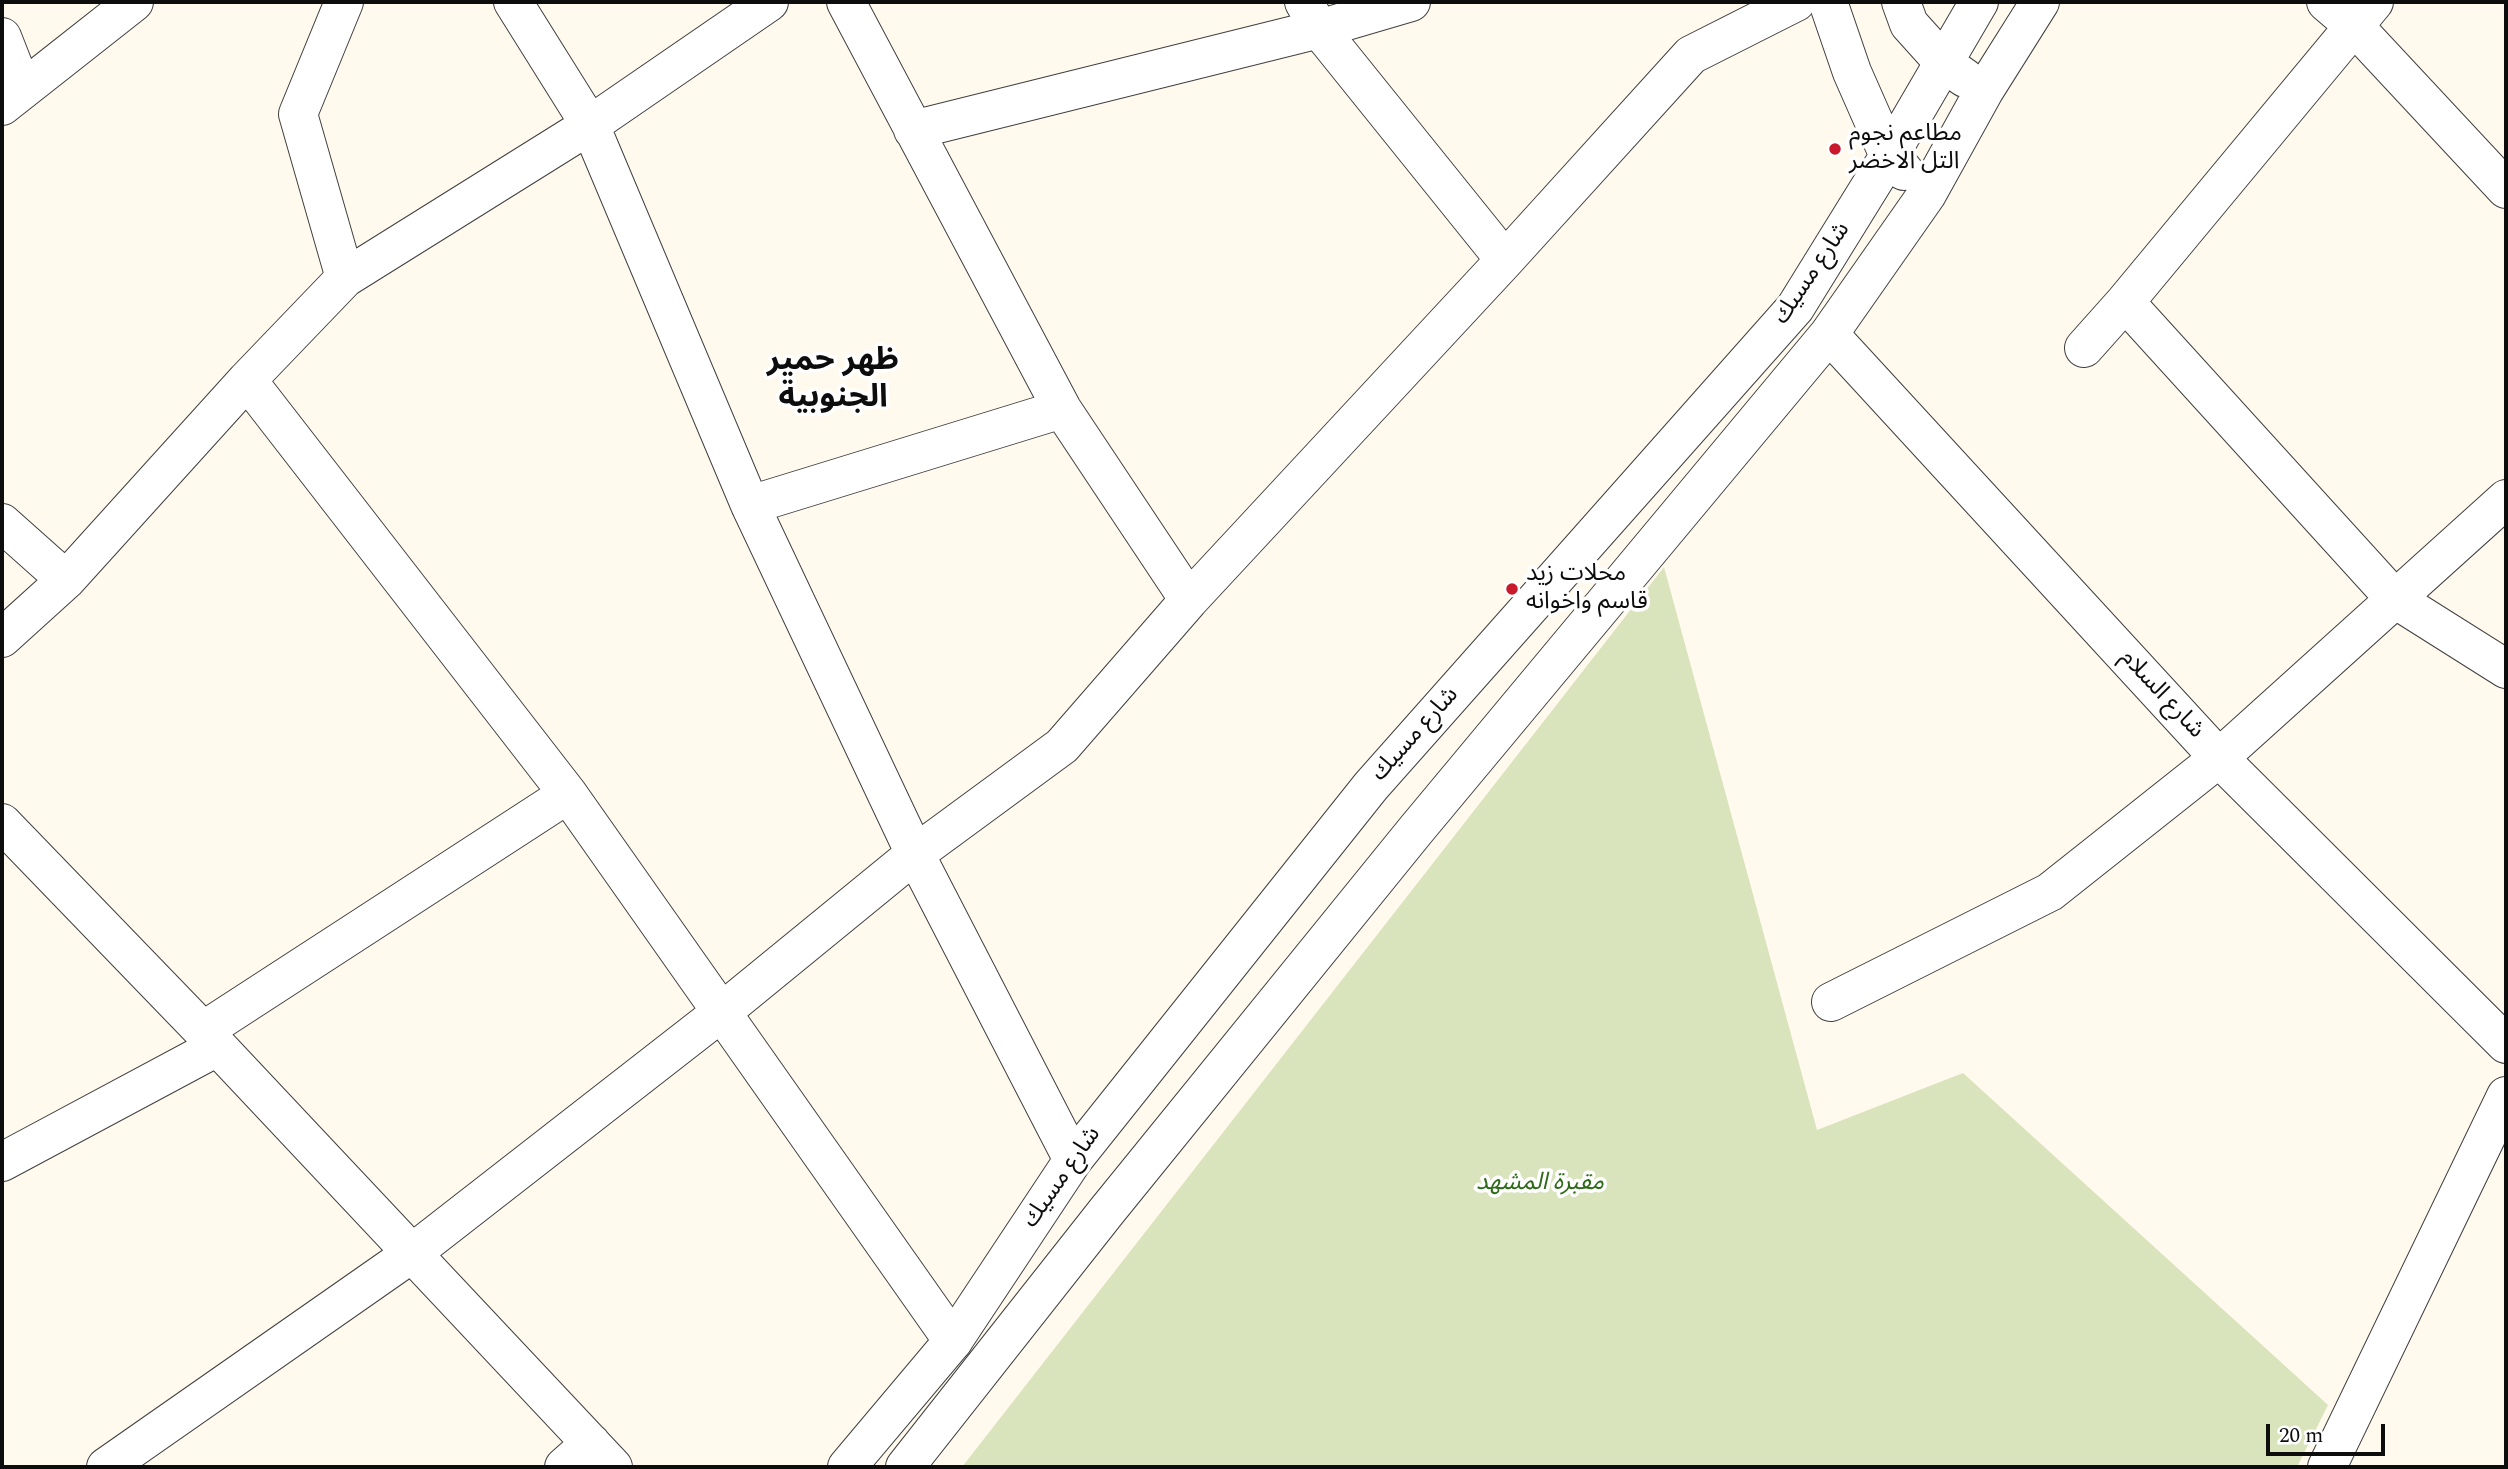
<!DOCTYPE html>
<meta charset="utf-8">
<style>
body{margin:0}
#map{position:relative;width:2508px;height:1469px;overflow:hidden;background:#fffaed;font-family:Spectral,serif}
canvas{display:block}
.frame{position:absolute;inset:0;border:4px solid #0d0d0d;pointer-events:none}
.scale{position:absolute;left:2266px;top:1424px;width:119px;height:32px;box-sizing:border-box;border:4px solid #0d0d0d;border-top:0;padding-left:9px;font-size:21px;line-height:24px;white-space:nowrap;color:#0d0d0d;-webkit-text-stroke:5px #fff;paint-order:stroke}
</style>
<div id="map">
<canvas width="2508" height="1469"></canvas>
<div class="frame"></div>
<div class="scale">20 m</div>
</div>
<script>
const context = document.querySelector('canvas').getContext('2d');
context.lineJoin = 'round';
function paint(path, color) { context.fillStyle = color; context.fill(path, 'evenodd'); }
function trace(path, color, width, dash) { context.strokeStyle = color; context.lineWidth = width; context.lineCap = dash ? 'butt' : 'round'; context.setLineDash(dash || []); context.stroke(path); }
function drawText(font, color, halo, rows, align = 'center') {
  context.font = font + ' Spectral,"Noto Sans Arabic",serif'; context.lineWidth = 7; context.setLineDash([]); context.textBaseline = 'middle'; context.strokeStyle = halo; context.fillStyle = color; for (const [text, x, y, turn = 0] of rows) {
    context.save(); context.translate(x, y); context.rotate((+turn || 0) * Math.PI / 180); context.textAlign = isNaN(turn) ? turn : align; if (halo) context.strokeText(text, 0, 0); context.fillText(text, 0, 0); context.restore();
  }
}
const cemetery = new Path2D(`
 M1664,567L1817,1130L1963,1073L2328,1405L2297,1467H962Z`);
const minor = new Path2D(`
 M344,2L298,114L345,278
 M513,2L590,125L750,505L915,854L1073,1160
 M846,2L1062,409L1189,600
 M1304,2L1319,29L1505,260
 M2326,2L2354,26L2506,189
 M2,37L22,88
 M2,106L134,2
 M913,130L1319,29L1411,2
 M2125,302L2395,599L2506,669
 M2084,348L2125,302L2374,2
 M247,380L568,794L953,1341
 M750,505L1062,409
 M2,523L66,580
 M2,638L66,580L247,380L345,278L590,125L769,2
 M2,823L203,1031L613,1467
 M1831,1002L2050,892L2219,758L2506,499
 M203,1031L568,794
 M2,1162L217,1047
 M106,1467L411,1254L723,1011L915,854L1062,746L1189,600L1505,260L1691,55L1796,2
 M564,1467L591,1443
 M2327,1467L2506,1096`);
const tertiary = new Path2D(`
 M1828,2L1852,72L1889,156L1904,171
 M1901,2L1909,24L1945,64L1965,78
 M1829,334L2219,758L2506,1044
 M847,1467L953,1341L1073,1160L1371,786L1795,308L1889,156L1979,2
 M905,1467L1106,1212L1415,831L1829,334L1927,194L1984,91L2040,2`);
const markers = [
 [1835,149,7,"#c9192d"],
 [1512,589,7,"#c9192d"]
];
const poiNames = [
 ["مطاعم نجوم",1849,135],
 ["التل الاخضر",1849,163],
 ["محلات زيد",1526,575],
 ["قاسم واخوانه",1526,603]
];
const streetNames = [
 ["شارع مسيك",1813,274,-56],
 ["شارع السلام",2161,695,47],
 ["شارع مسيك",1416,735,-48],
 ["شارع مسيك",1063,1178,-55]
];
const parkNames = [
 ["مقبرة المشهد",1540,1184]
];
const districtNames = [
 ["ظهر حمير",833,363],
 ["الجنوبية",833,400]
];
paint(cemetery, '#d9e3bc');
trace(minor, '#404040', 40);
trace(tertiary, '#404040', 40);
trace(minor, '#fff', 38);
trace(tertiary, '#fff', 38);
for (const [x, y, r, color] of markers) { const dot = new Path2D(); dot.arc(x, y, r, 0, 2 * Math.PI); context.fillStyle = color; context.fill(dot); trace(dot, '#fff', 2.5); }
drawText('24px', '#0d0d0d', '#fff', poiNames, 'left');
drawText('24px', '#0d0d0d', '#fff', streetNames);
drawText('italic 24px', '#2e6a18', '#fff', parkNames);
drawText('bold 32px', '#0d0d0d', '#fff', districtNames);
</script>
